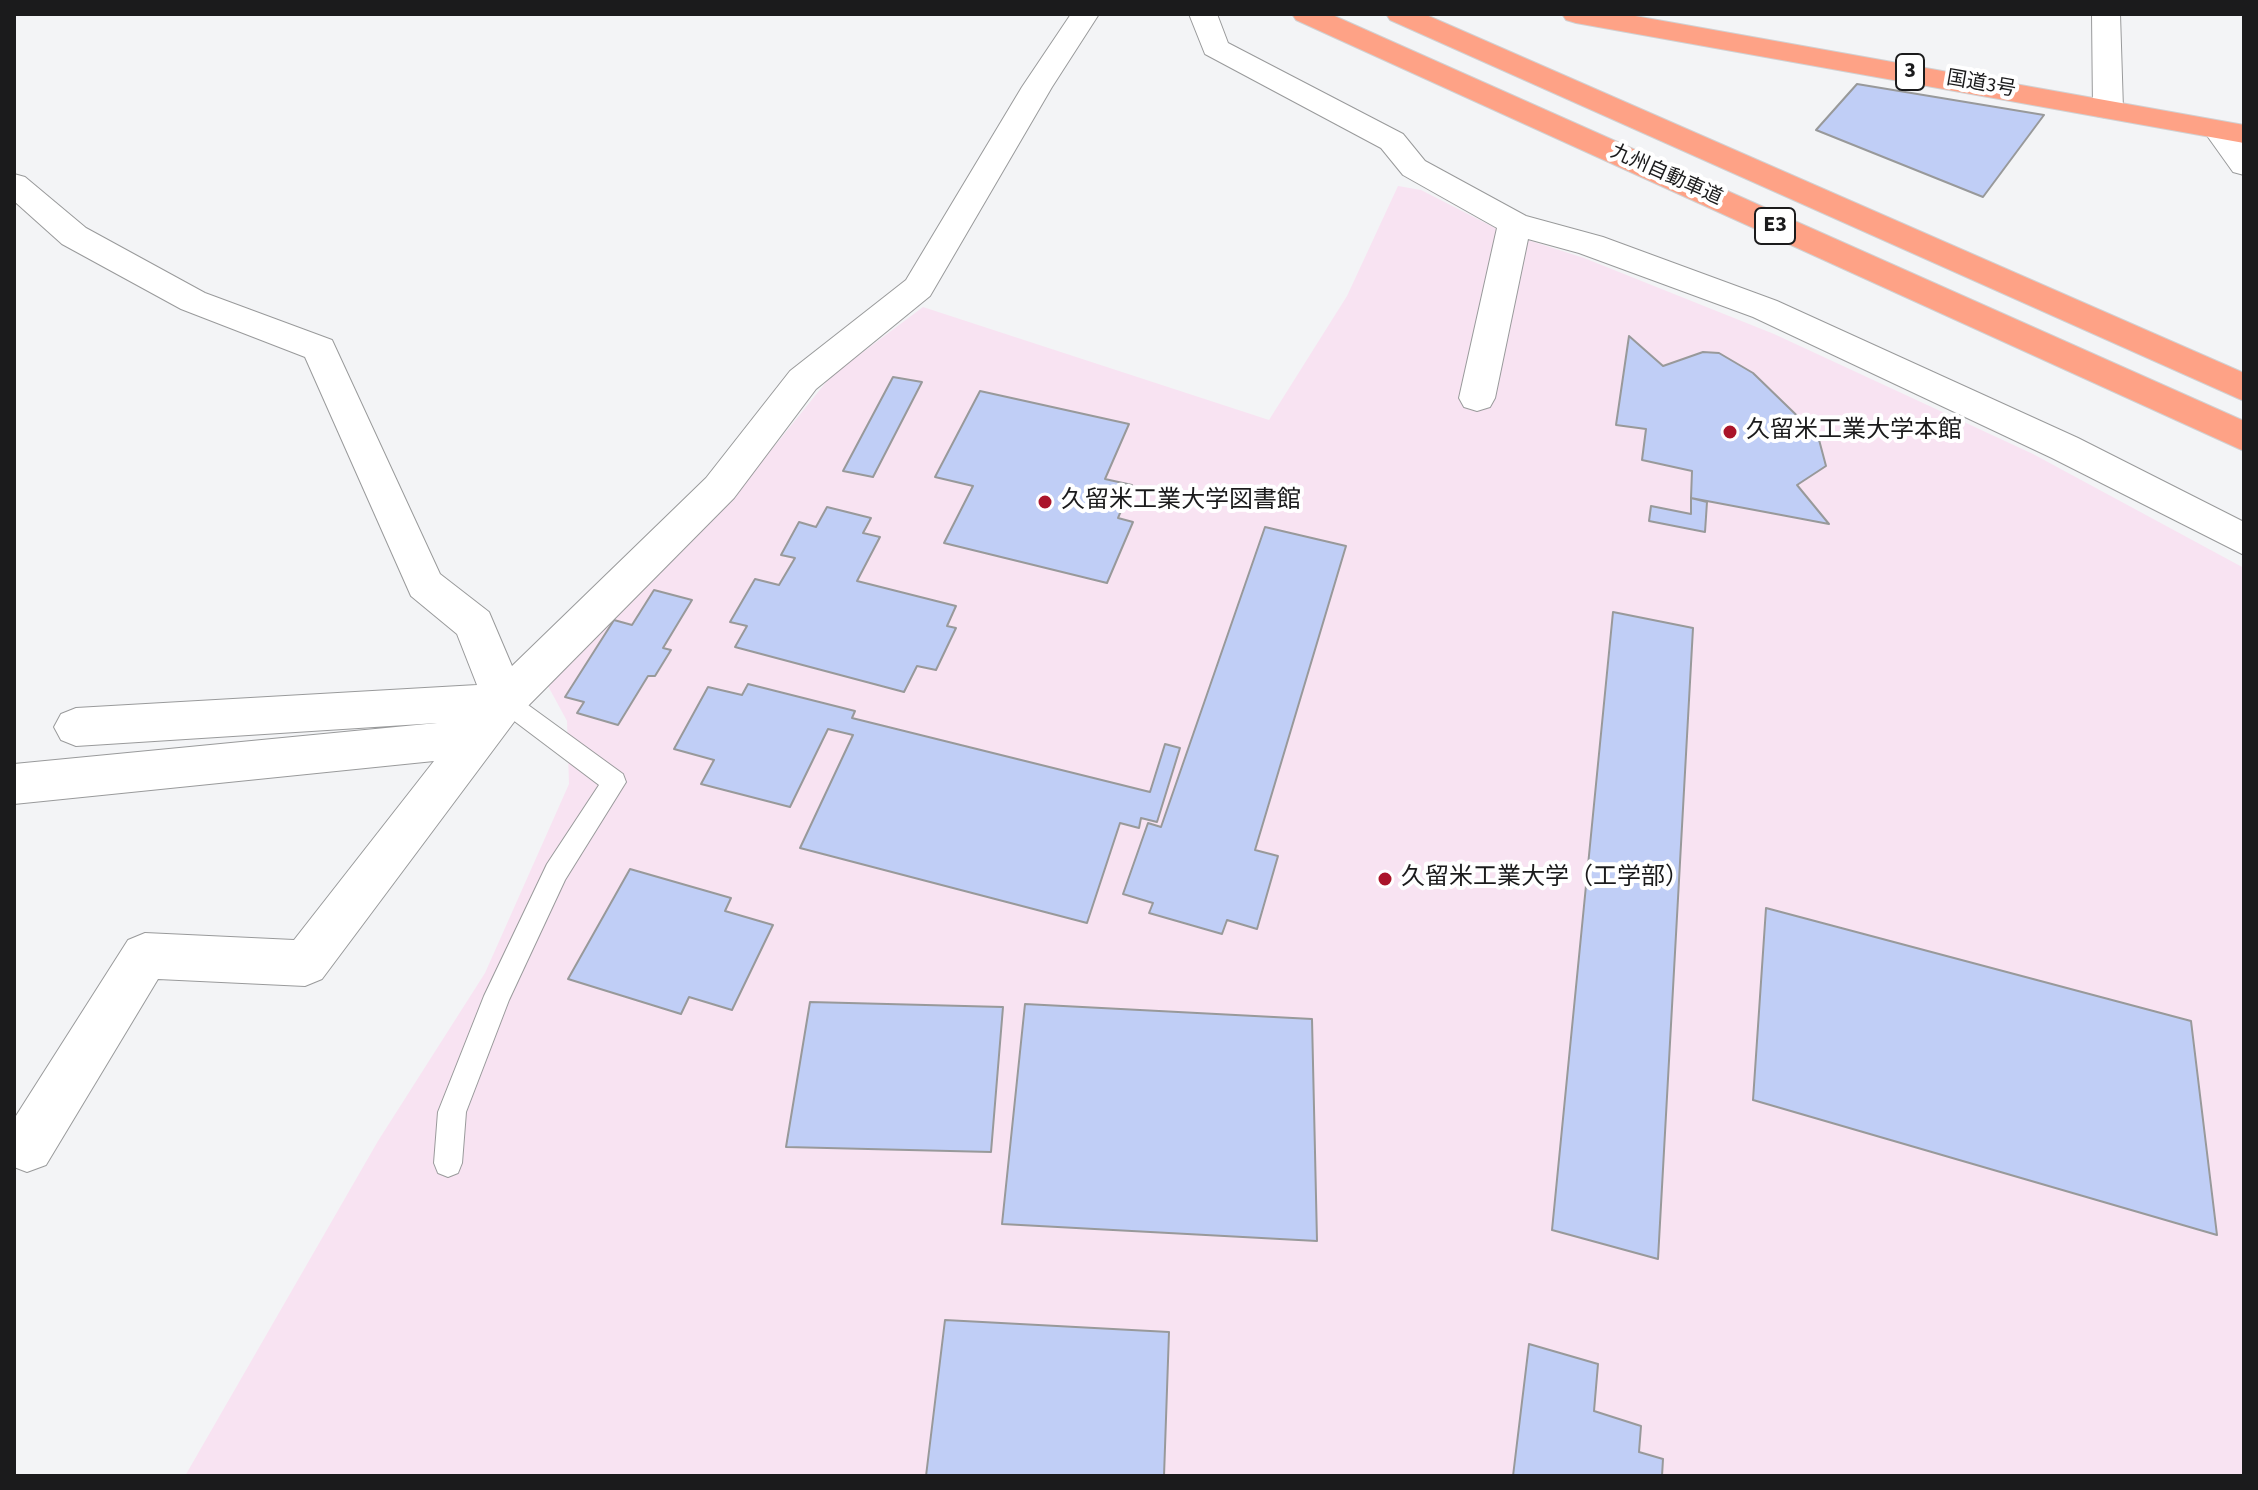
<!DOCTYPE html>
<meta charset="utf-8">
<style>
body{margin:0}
#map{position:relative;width:2258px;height:1490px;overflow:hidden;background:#f3f4f6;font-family:"Source Sans 3",sans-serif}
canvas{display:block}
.frame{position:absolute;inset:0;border:16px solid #1b1b1c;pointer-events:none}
</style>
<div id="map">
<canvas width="2258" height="1490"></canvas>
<div class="frame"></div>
</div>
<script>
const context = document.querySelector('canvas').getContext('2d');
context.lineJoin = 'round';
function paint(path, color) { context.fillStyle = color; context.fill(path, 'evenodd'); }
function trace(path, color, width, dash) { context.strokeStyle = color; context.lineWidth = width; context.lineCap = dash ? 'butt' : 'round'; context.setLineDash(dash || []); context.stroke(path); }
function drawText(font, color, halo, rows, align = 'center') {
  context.font = font + ' "Source Sans 3","Noto Sans JP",sans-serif'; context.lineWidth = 8; context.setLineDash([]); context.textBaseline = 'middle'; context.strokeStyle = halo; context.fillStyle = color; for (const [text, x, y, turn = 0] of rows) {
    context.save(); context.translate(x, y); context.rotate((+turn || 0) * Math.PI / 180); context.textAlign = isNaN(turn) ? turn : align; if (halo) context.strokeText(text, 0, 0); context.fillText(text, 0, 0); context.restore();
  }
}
const education = new Path2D(`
 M1398,186L1421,190L1503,232L1584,258L1774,334L2033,454L2244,568V1476H185L378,1141L485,973L569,784L567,721L548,686L768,454L831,376L923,307L1269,420L1347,296Z`);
const building = new Path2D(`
 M1857,84L2044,115L1983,197L1816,130Z
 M1629,336L1663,366L1703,352L1719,353L1753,373L1818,436L1826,466L1797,485L1829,524L1691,498L1692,471L1642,460L1646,429L1616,425Z
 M893,377L922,382L873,477L843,471Z
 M980,391L1129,424L1105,479L1132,485L1118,518L1133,522L1107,583L944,543L973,486L935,477Z
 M1691,498L1707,502L1705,532L1649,521L1651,506L1691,514Z
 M827,507L871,518L863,533L880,537L857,581L956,606L947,626L956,628L936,670L917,666L904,692L735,647L747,626L730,622L755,579L779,585L795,558L781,555L799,522L816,527Z
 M1265,527L1346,546L1255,850L1278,856L1257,929L1227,920L1222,934L1149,913L1153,903L1123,894L1148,823L1161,827Z
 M654,590L692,600L663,648L671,650L655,676H648L618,725L577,713L584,702L565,697L614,620L632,625Z
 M1613,612L1693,628L1658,1259L1552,1230Z
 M748,684L855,711L852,718L1150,792L1165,744L1180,748L1157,822L1141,818L1139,828L1120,823L1087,923L800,848L853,735L828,729L790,807L701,784L714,760L674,749L708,687L742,695Z
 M630,869L731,898L725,911L773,925L732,1010L689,997L681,1014L568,979Z
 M1766,908L2191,1021L2217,1235L1753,1100Z
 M810,1002L1003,1007L991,1152L786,1147Z
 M1025,1004L1312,1019L1317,1241L1002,1224Z
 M945,1320L1169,1332L1164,1476H926Z
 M1529,1344L1598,1364L1594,1411L1641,1426L1639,1452L1663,1459L1662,1476H1513Z`);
const lane = new Path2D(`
 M505,691L513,694L623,774L626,782L565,880L509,1000L466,1112L462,1163L458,1173L448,1177L438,1173L434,1163L438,1112L484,996L547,864L599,785L497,708L493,701L497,694Z`);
const street = new Path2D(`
 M1071,14H1099L1052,87L930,296L816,389L734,498L520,714L322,979L305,986L158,979L46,1165L27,1172L14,1167V1119L128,940L145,933L294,940L434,761L14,804V764L437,723L76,746L61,740L54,727L61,714L76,708L477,685L457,634L411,596L305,357L181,309L62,244L14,201V174L25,177L86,228L205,293L332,340L440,574L489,612L512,666L706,478L790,371L906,280L1022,87Z
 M1189,14H1217L1228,43L1403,134L1425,161L1526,216L1603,237L1777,301L2078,438L2244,522V555L2052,458L1753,317L1579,253L1528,239L1495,398L1490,407L1477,411L1464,407L1459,398L1497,228L1403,175L1381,148L1205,54Z
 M2092,14H2120L2123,109L2119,116L2108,118L2097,116L2093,109Z
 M2219,121C2246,127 2244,152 2244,175L2233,172L2203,130L2208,123Z`);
const highway = new Path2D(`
 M1292,14H1330L2244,421V451L1296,20Z
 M1386,14H1424L2244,373V401L1390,20Z
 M1562,14H1624L2244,125V143L1576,23L1566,20Z`);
const markers = [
 [1730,432,8,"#aa142a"],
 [1045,502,8,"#aa142a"],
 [1385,879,8,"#aa142a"]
];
const farStreetnames = [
 ["国道3号",1981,85,10],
 ["九州自動車道",1666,176,24]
];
const shields = [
 [1910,72,28],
 [1775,226,40]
];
const shieldNames = [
 ["3",1910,72],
 ["E3",1775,226]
];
const poiNames = [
 ["久留米工業大学本館",1746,432],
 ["久留米工業大学図書館",1061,502],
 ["久留米工業大学（工学部）",1401,879]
];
paint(education, '#f8e3f2');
paint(building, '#c0cef6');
trace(building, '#98999a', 2);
trace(lane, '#999a9b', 2);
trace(street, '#999a9b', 2);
trace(highway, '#d1d1d2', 2);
paint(lane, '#fff');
paint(street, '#fff');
paint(highway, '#fea286');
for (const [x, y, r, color] of markers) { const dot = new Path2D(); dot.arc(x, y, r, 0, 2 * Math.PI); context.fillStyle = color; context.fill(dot); trace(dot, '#fff', 3); }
drawText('20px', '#1b1b1c', '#fff', farStreetnames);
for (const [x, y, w] of shields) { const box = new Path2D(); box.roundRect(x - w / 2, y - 18, w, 36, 6); context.fillStyle = '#fff'; context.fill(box); trace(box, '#1b1b1c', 2); }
drawText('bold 22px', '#1b1b1c', null, shieldNames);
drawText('24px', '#1b1b1c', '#fff', poiNames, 'left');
</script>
